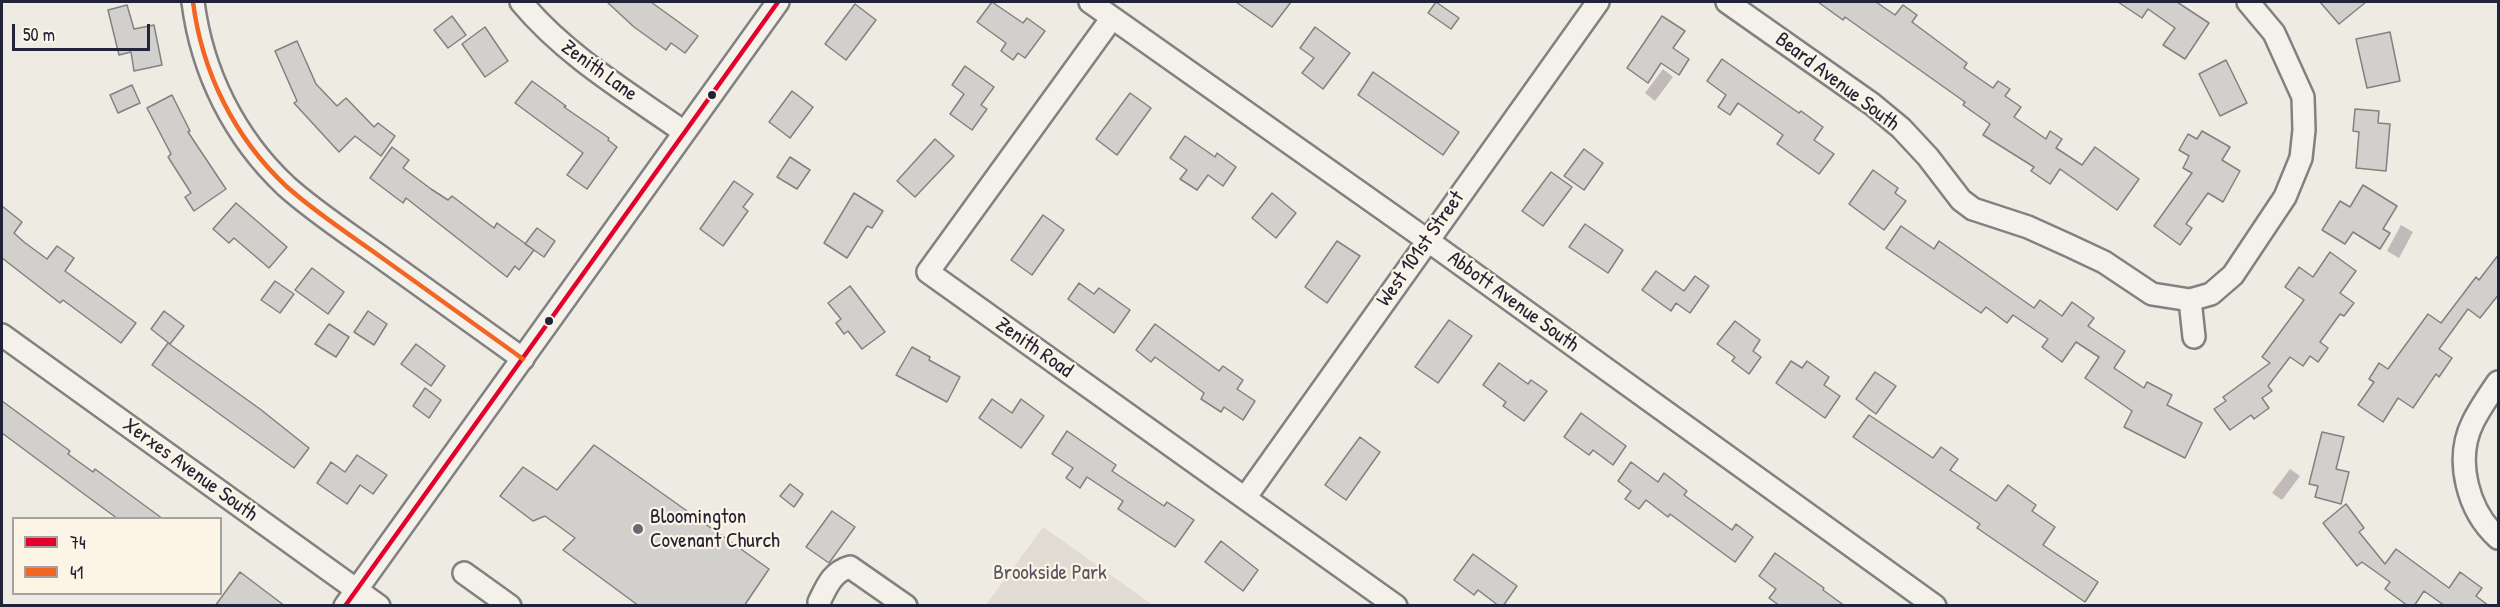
<!DOCTYPE html>
<style>
body{margin:0}
#map{position:relative;width:2500px;height:607px;overflow:hidden;background:#eeebe3;font-family:"Patrick Hand",sans-serif}
canvas{display:block}
.frame{position:absolute;inset:0;border:3px solid #22223b;pointer-events:none}
.legend{position:absolute;left:12px;top:517px;width:210px;height:78px;box-sizing:border-box;background:#fcf5e5;border:2px solid #a5a1a1;margin:0;padding:8px 10px;list-style:none;font-size:18px;color:#22223b}
.legend li{display:flex;align-items:center;gap:12px;height:30px}
.legend b{width:30px;border:2px solid #a5a1a1}
.scale{position:absolute;left:12px;top:24px;width:138px;height:27px;box-sizing:border-box;border:3px solid #22223b;border-top:0;padding-left:8px;font-size:18px;line-height:21px;white-space:nowrap;color:#22223b;-webkit-text-stroke:4px #fcf5e5;paint-order:stroke}
</style>
<div id="map">
<canvas width="2500" height="607"></canvas>
<div class="frame"></div>
<ul class="legend">
<li><b style="height:8px;background:#e4002b"></b>74</li>
<li><b style="height:8px;background:#f26522"></b>41</li>
</ul>
<div class="scale">50 m</div>
</div>
<script>
const context = document.querySelector('canvas').getContext('2d');
context.lineJoin = 'round';
function paint(path, color) { context.fillStyle = color; context.fill(path, 'evenodd'); }
function trace(path, color, width, dash) { context.strokeStyle = color; context.lineWidth = width; context.lineCap = dash ? 'butt' : 'round'; context.setLineDash(dash || []); context.stroke(path); }
function drawText(font, color, halo, rows, align = 'center') {
  context.font = font + ' "Patrick Hand",sans-serif'; context.lineWidth = 4.5; context.setLineDash([]); context.textBaseline = 'middle'; context.strokeStyle = halo; context.fillStyle = color; for (const [text, x, y, turn = 0] of rows) {
    context.save(); context.translate(x, y); context.rotate((+turn || 0) * Math.PI / 180); context.textAlign = isNaN(turn) ? turn : align; if (halo) context.strokeText(text, 0, 0); context.fillText(text, 0, 0); context.restore();
  }
}
const green = new Path2D(`
 M1043,527L1153,605H986Z`);
const water = new Path2D(`
 M1663,69L1673,77L1655,101L1645,93Z
 M2401,225L2413,232L2399,258L2387,251Z
 M2290,469L2300,476L2282,500L2272,493Z`);
const building = new Path2D(`
 M607,2H651L698,36L685,53L671,43L666,50L634,27Z
 M992,2L1023,23L1027,18L1045,31L1025,58L1018,53L1013,60L1001,51L1006,43L977,22Z
 M1236,2H1291L1272,27Z
 M1436,2L1459,18L1451,29L1428,13Z
 M1818,2H1876L1895,15L1903,5L1917,15L1912,22L1967,63L1964,68L1993,88L1998,81L2010,89L2005,96L2021,107L2014,117L2046,139L2050,131L2062,139L2056,148L2082,165L2095,147L2139,179L2117,210L2060,169L2050,184L2031,171L2034,167L1983,135L1990,124L1963,105L1965,102L1845,17L1843,20Z
 M2118,2H2177L2209,23L2185,59L2163,45L2175,28L2148,9L2142,18Z
 M2320,2H2366L2339,24Z
 M855,4L876,20L846,60L825,44Z
 M127,5L134,29L154,25L162,65L134,71L131,52L119,55L108,10Z
 M452,16L466,35L448,48L434,30Z
 M1662,16L1685,31L1673,48L1689,59L1679,75L1661,63L1648,83L1627,68Z
 M485,27L508,61L485,77L462,44Z
 M1315,27L1350,53L1323,89L1302,73L1314,58L1300,48Z
 M2390,32L2400,81L2367,88L2356,39Z
 M297,41L316,84L337,106L346,98L374,127L378,123L395,136L381,156L355,136L339,152L294,103L297,101L275,51Z
 M1722,59L1799,113L1801,111L1823,127L1814,140L1834,154L1819,174L1777,144L1783,135L1738,103L1730,115L1718,107L1726,95L1707,81Z
 M2226,60L2247,103L2220,116L2199,74Z
 M965,66L994,87L981,105L987,109L972,130L950,114L964,94L952,85Z
 M1373,72L1459,132L1443,155L1358,95Z
 M532,81L566,106L564,107L609,138L608,140L617,147L587,189L567,175L583,153L515,103Z
 M132,85L140,103L118,113L110,95Z
 M792,91L813,107L790,138L769,122Z
 M1130,93L1151,108L1117,155L1096,139Z
 M172,95L190,131L188,132L226,189L194,211L185,197L191,193L168,157L171,154L147,108Z
 M2355,109L2379,111L2378,123L2390,124L2386,171L2356,168L2359,132L2353,131Z
 M2202,131L2230,147L2222,160L2240,171L2223,202L2208,193L2186,224L2192,228L2180,245L2154,226L2192,173L2183,168L2189,156L2179,150L2188,134L2197,139Z
 M1185,136L1215,157L1217,153L1236,167L1223,186L1208,175L1197,190L1180,179L1187,170L1170,158Z
 M935,139L954,156L915,197L897,181Z
 M392,147L409,160L403,168L431,189L448,200L452,196L494,228L497,223L534,250L519,270L515,266L507,277L406,198L403,203L370,178Z
 M1584,149L1603,163L1584,190L1564,176Z
 M790,157L810,170L797,189L777,177Z
 M1873,170L1898,188L1895,193L1906,201L1884,230L1849,204Z
 M1551,172L1572,187L1543,226L1522,211Z
 M734,181L753,194L743,207L748,211L723,246L700,229Z
 M2363,185L2397,206L2383,229L2390,233L2380,249L2353,232L2345,244L2322,230L2340,201L2350,207Z
 M854,193L883,211L872,228L867,226L847,258L824,243Z
 M1272,193L1296,213L1276,238L1252,218Z
 M236,203L287,247L269,268L234,238L229,243L213,229Z
 M2,206L22,222L14,233L24,242L47,259L57,246L74,258L65,271L136,323L121,343L63,300L60,303L2,258Z
 M1043,215L1064,230L1032,275L1011,260Z
 M1585,224L1623,250L1608,273L1569,247Z
 M1901,226L1934,249L1939,241L2034,308L2040,300L2062,316L2072,302L2094,318L2088,326L2125,351L2114,368L2144,388L2147,382L2172,395L2167,405L2202,423L2185,458L2124,427L2132,411L2085,378L2099,357L2076,342L2062,362L2042,347L2048,339L2013,315L2007,323L1986,307L1981,313L1886,248Z
 M537,228L555,241L544,257L525,244Z
 M1337,241L1360,256L1327,303L1305,287Z
 M2330,252L2356,271L2340,293L2354,303L2344,316L2340,314L2320,342L2328,348L2318,362L2310,356L2303,366L2290,357L2268,386L2272,391L2262,398L2269,408L2254,419L2251,415L2230,430L2214,409L2226,401L2223,397L2270,363L2262,357L2304,300L2285,287L2299,267L2313,277Z
 M2499,254V294L2480,318L2468,309L2439,349L2452,358L2439,377L2436,374L2413,408L2398,398L2383,422L2358,405L2374,382L2369,379L2379,363L2388,369L2428,314L2441,323L2476,277L2479,280Z
 M312,268L344,292L328,314L295,290Z
 M1656,271L1684,291L1695,276L1709,286L1690,313L1676,303L1671,311L1642,290Z
 M275,281L294,294L280,313L261,300Z
 M1079,283L1094,294L1099,288L1130,310L1114,333L1068,299Z
 M850,286L885,332L862,349L848,331L844,334L836,323L841,319L828,303Z
 M164,311L184,326L170,344L151,329Z
 M368,311L387,324L374,345L354,332Z
 M1449,320L1472,336L1438,383L1415,367Z
 M1735,321L1760,340L1753,351L1761,357L1749,374L1732,361L1735,357L1717,344Z
 M329,324L349,337L336,357L315,344Z
 M1155,324L1219,371L1223,366L1243,380L1237,389L1255,401L1243,420L1224,407L1221,412L1201,399L1204,393L1155,357L1151,362L1136,350Z
 M168,343L260,409L309,448L294,468L152,365Z
 M416,344L445,366L431,386L401,364Z
 M912,347L930,357L929,360L960,377L947,402L896,375Z
 M1791,361L1802,368L1807,361L1829,377L1824,385L1840,396L1825,418L1776,383Z
 M1499,363L1528,384L1531,380L1547,391L1524,421L1503,406L1506,402L1483,385Z
 M1875,372L1896,386L1876,414L1856,399Z
 M425,388L441,400L429,418L413,406Z
 M992,399L1012,413L1021,399L1044,416L1021,448L979,418Z
 M2,401L70,451L68,454L93,472L95,469L163,519H118L80,491L2,433Z
 M1581,413L1626,446L1613,465L1593,450L1589,455L1564,437Z
 M1869,415L1933,458L1941,447L1958,459L1950,470L1996,501L2008,485L2036,505L2032,511L2055,527L2043,545L2098,582L2085,602L1977,528L1980,524L1853,437Z
 M1067,431L1116,465L1112,471L1164,506L1167,502L1194,520L1175,547L1118,509L1123,501L1087,477L1080,488L1066,478L1073,468L1052,454Z
 M2322,432L2344,437L2336,469L2349,472L2341,504L2315,497L2318,486L2309,484Z
 M1360,437L1380,452L1346,500L1325,485Z
 M594,445L769,569L744,606H639L563,550L575,538L545,516L533,521L500,496L523,467L557,490Z
 M357,455L387,475L373,494L360,485L347,504L317,483L331,462L345,472Z
 M1631,462L1658,482L1664,473L1687,491L1684,495L1732,530L1736,524L1753,537L1735,562L1670,514L1668,517L1646,500L1639,509L1625,499L1631,491L1618,481Z
 M790,484L803,494L794,507L780,496Z
 M2346,504L2364,528L2359,532L2385,564L2396,549L2449,588L2460,572L2482,588L2476,596L2489,606H2445L2424,591L2414,606H2408L2385,589L2390,582L2362,562L2357,566L2323,523Z
 M832,511L855,527L829,563L806,547Z
 M1221,541L1258,570L1243,591L1205,562Z
 M1775,553L1824,588L1823,590L1845,606H1780L1769,598L1776,589L1759,576Z
 M1473,554L1517,586L1503,606H1499L1478,590L1474,595L1454,580Z
 M240,572L285,606H215Z`);
const minor = new Path2D(`
 M193,2C202,72 234,137 286,186C316,213 352,236 385,260C431,293 477,326 523,359
 M521,2C566,56 627,92 684,132
 M1090,2L1427,240L1935,606
 M1727,2L1872,104L1901,128L1928,157L1961,200L1973,209L2028,227L2070,246L2104,262L2152,294L2190,300L2211,294L2233,275L2285,197L2301,158L2304,130L2303,97L2274,33L2248,2
 M1112,18L928,272L1396,606
 M2190,300L2194,337
 M2,335L379,606
 M2498,382C2489,395 2480,408 2473,422C2454,460 2468,511 2498,538
 M1245,498L1598,2
 M464,573L510,606
 M345,606L778,2
 M820,606L819,602C827,586 832,572 850,567L906,606`);
const bus1 = new Path2D(`
 M345,606L778,2`);
const bus2 = new Path2D(`
 M193,2C202,72 234,137 286,186C316,213 352,236 385,260C431,293 477,326 523,359`);
const markers = [
 [712,95,5,"#22223b"],
 [549,321,5,"#22223b"],
 [638,529,6,"#696876"]
];
const streetNames = [
 ["Zenith Lane",599,71,36],
 ["Beard Avenue South",1837,82,37],
 ["West 101st Street",1421,249,-55],
 ["Abbott Avenue South",1513,302,36],
 ["Zenith Road",1034,348,35],
 ["Xerxes Avenue South",190,470,36]
];
const poiNames = [
 ["Bloomington",650,517],
 ["Covenant Church",650,541]
];
const parkNames = [
 ["Brookside Park",1050,573]
];
paint(green, '#e0dcd3');
paint(water, '#c0bbb8');
paint(building, '#d2d0cc');
trace(building, '#828182', 1.5);
trace(minor, '#828182', 26);
trace(minor, '#f4f1eb', 21);
trace(bus1, '#e4002b', 4.5);
trace(bus2, '#f26522', 4.5);
for (const [x, y, r, color] of markers) { const dot = new Path2D(); dot.arc(x, y, r, 0, 2 * Math.PI); context.fillStyle = color; context.fill(dot); trace(dot, '#fcf5e5', 2); }
drawText('21px', '#22223b', '#fcf5e5', streetNames);
drawText('21px', '#22223b', '#fcf5e5', poiNames, 'left');
drawText('21px', '#575665', '#fcf5e5', parkNames);
</script>
